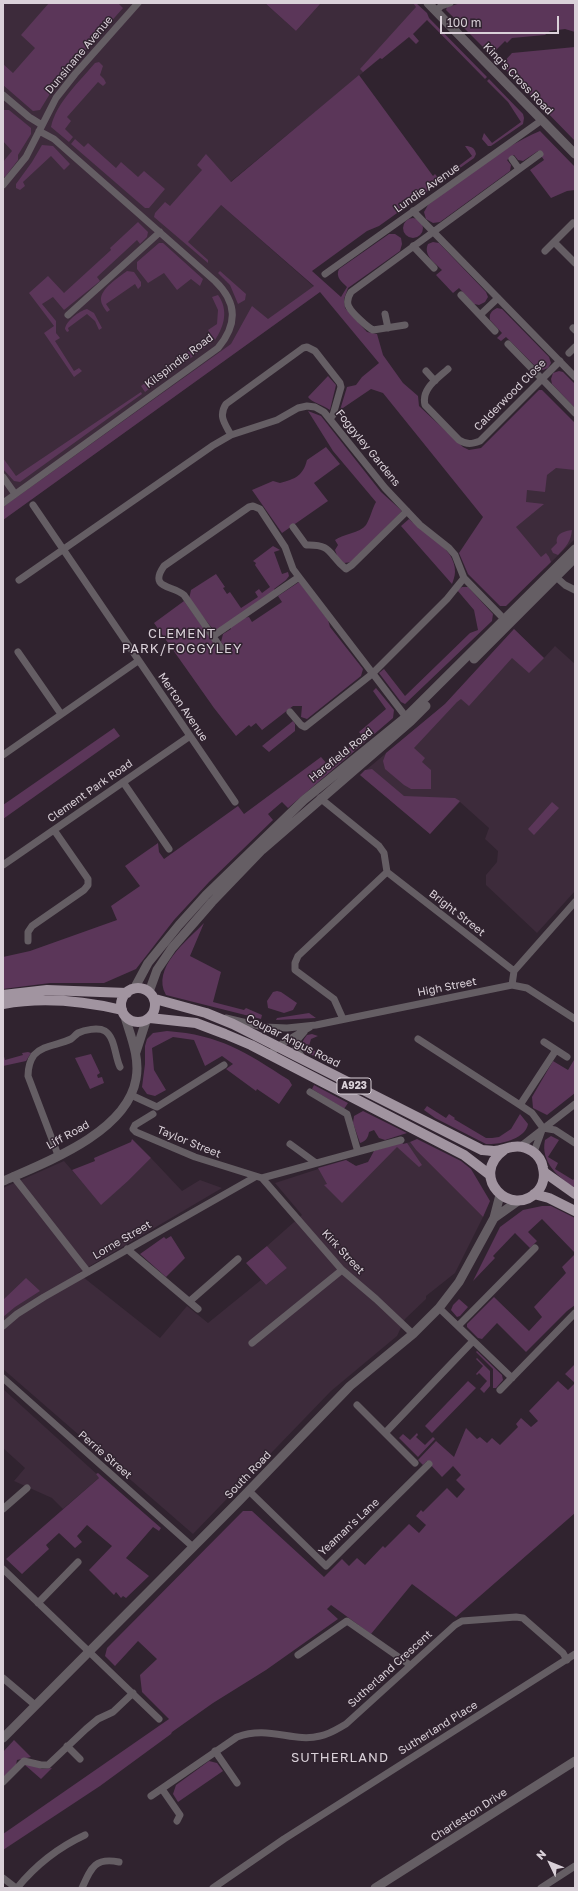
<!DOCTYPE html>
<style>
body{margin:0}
#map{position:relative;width:578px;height:1891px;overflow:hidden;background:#30232f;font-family:"Golos Text",sans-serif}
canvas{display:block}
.frame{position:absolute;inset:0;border:4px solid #dad1d9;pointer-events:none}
.north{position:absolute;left:530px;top:1843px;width:40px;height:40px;-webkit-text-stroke:3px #30232f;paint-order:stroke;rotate:313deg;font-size:11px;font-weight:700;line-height:16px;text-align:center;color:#dad1d9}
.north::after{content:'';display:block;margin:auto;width:14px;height:18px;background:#dad1d9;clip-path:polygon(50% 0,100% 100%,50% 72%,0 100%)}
.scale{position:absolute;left:440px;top:16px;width:119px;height:18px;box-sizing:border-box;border:2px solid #dad1d9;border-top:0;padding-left:5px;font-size:12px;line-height:14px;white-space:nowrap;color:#dad1d9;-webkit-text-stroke:3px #30232f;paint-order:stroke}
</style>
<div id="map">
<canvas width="578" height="1891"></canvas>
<div class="frame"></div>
<div class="north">N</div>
<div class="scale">100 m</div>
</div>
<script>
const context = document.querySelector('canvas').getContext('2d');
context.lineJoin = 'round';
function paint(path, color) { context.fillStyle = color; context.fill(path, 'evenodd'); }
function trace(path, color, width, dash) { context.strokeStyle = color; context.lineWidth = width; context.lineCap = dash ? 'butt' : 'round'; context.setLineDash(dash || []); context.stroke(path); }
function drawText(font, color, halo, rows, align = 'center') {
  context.font = font + ' "Golos Text",sans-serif'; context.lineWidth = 3; context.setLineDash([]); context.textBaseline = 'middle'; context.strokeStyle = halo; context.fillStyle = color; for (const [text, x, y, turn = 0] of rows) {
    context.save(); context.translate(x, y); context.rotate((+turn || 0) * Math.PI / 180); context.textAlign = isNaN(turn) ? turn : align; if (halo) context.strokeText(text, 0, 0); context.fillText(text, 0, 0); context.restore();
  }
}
const built = new Path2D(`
 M3,3H265L296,31L321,3H413L429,18L212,197L320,292L3,520Z
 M575,443V539L545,568L501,514Z
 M514,629L544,658L555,646L575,664V891L537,933L486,885V875L497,862L498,851L485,839L489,828L460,802L430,834L360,775L445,704Z
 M402,1142L403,1144L410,1142L416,1150L483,1217L455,1273L426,1296V1299L405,1319L397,1336L331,1391L193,1534L3,1369V1188L64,1161L101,1204L128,1181L151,1158L182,1191L200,1180L222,1188L78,1273L160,1338L187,1306L208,1323L261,1280L266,1285L287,1268L267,1246L302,1215L275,1183L346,1160L356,1166L369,1162L374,1151Z
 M3,1389L100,1477L63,1509L52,1498L14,1481L25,1468L3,1448Z`);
const green = new Path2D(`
 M49,3H118L123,8L56,84L40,110L33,111L3,85V64L13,73L35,48L21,35Z
 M265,3H321L296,31Z
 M413,3H416L427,13L429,18L487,77L485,79L427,20L413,34L419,41L416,44L409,37L382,59L380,58L363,72L360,69L416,7Z
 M461,3H575V32L565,29L550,31L545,35L512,38L507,43L505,41L491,55L446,10L447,7Z
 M575,47V141L501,65L512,53Z
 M99,62L103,66L100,75L104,79L106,83L103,86L98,82L67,117L71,121L65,129L73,137L69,142L51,127C56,103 79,82 95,63Z
 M359,75L433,176L435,174L440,180L472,156L465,146C471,146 475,148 476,154L474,158L379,226L367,231L312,271L341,297L347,287C342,282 335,277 339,269L389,234H395L401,238L402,244L400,251L348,288L344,299L345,308L367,332L377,334L383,355L403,383L418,396L419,406L463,447L469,450L481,448L539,390H542L575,423V470L556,468L547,475L545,492L527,490L526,502L544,504L516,527L541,557L546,553L549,557L551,562L506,606H500L468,574L459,553L483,517L383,393L371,389L340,410L347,387L356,385L362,377L379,363L320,292L3,520V507L231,344L252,306L268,319L314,286L221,205L188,242L208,260V263L154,217L155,213L165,202L170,206L202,170L197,165L206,154L231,182Z
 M489,79L523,114L524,118L523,124L491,146H488L482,139L484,133L492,143L521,122L508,102L487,81Z
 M3,110H9L31,128V134L18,155V160L5,177L3,176V162L12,151L3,141Z
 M540,131L575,167V190L567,191L551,198L530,170L544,160L538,151L523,161L518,160L514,155L507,160L511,165L510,171L440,222L433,223L426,219L424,212L428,205C463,179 500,148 540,131Z
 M75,139L84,147L88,143L116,168L121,162L138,177L144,171L165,189L149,208H145L71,144Z
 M42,145L53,146L70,164L64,170L51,156L23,182L25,186L20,190L16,188V184L32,162Z
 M403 228a10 10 0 1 1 20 0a10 10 0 1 1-20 0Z
 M138,222L148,232L147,237L140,244L137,240L97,277L100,281L64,310L53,297L42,304L56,321V333L60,338L55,341L74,371L79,368L82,371L74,377L44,333L54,326L29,293L48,276L64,293L111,250L110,248Z
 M433,242L439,243L486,292L488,297L485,302L479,305L474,304L459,288L453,293L436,275L442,270C434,262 423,255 428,244Z
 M159,243H163L203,279L200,286L191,279L177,290L164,273L148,283L137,269V262Z
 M127,271L134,272L141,282V286L138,289L135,284L106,304L110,310L107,312C105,309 101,304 101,300C100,289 119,277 127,271Z
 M220,271L246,294L245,300L238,304L230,285L218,273Z
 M218,295C229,310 224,327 215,340L145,392L141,386L211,335L208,330L217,324L218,310L212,297Z
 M497,308L502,309L549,357L551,363L548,368L543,370L537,368L506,337L501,341L497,338L502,333L490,320C489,314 491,311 497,308Z
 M87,309L94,313L102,328L99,330L95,321L87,314L68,328L69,331L67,332L65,329C66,321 79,311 87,309Z
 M559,371L563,372L575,384V408L552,384L551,379L553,373Z
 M328,376L336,385L330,410C323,405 311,402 308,397Z
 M141,392L142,394L20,482L14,481L3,469V458L16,476Z
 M308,411L321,416L381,492L402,511L352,562L344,563L338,558L335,550L338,545L335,540C343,534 360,533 366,525C370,519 372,509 376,502L333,451Z
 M326,447L340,464L314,483L328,501L282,533L252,490L273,481L280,483C295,479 303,476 307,460Z
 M409,519C424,533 456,548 455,572C455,576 453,581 452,584L401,526Z
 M572,530C571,541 566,547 558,555L553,553L551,549L557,543C555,534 564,531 572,530Z
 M273,546L280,550L274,552L282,574L288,572L289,576L286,580L274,589L275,591L220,629L216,630L212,628L189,599L191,590L216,574L225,587L223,588L227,594L230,592L241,608L258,597L255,592L259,589L262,593L270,587L255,565L256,563L253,561Z
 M299,582L328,620L330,627L363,669L361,676L307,719L301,717L302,706H293L262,730L256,723L251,727L249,725L236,736L214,708L154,623L184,601L219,650L224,646L221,642L223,634L231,629V626L243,618L249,617L252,622L282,602L278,596Z
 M462,587H468L493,614L492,621L405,704L401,702L379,673L384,669L405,696L470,633L478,630L474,610L457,590Z
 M514,629L544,658L529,673L512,658L469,706L461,699L457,702L414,748L425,758L422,762L431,770V789H411L404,785L385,769L383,761L386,753L445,704Z
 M376,688L394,710L393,718L288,808L282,802L268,814L273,820L209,882L174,920L136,969L104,983H50L3,989V957L30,951L117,920L111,906L140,886L125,866L158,843L159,852L164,859L238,806L244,814L321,757L328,765L363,737L359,732L386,709L373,691Z
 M293,721L295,724V731L269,752L262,746Z
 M114,728L120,736L3,819V805Z
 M372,769L404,796L455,798L460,801L430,834L360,775L365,770Z
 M552,802L559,808L534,835L528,829Z
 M204,923L190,956L221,972L213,1002L244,1010L246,1008L262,1015L261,1019L166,995C151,968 187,941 204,923Z
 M277,991L281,992L297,1003L293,1010L284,1013L268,1008L267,1001L273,992Z
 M309,1013L316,1018L276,1020L277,1018Z
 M167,1031C221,1035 245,1052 289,1080L292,1085L279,1104L257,1089L256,1091L226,1069L233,1064L222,1056L205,1066L194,1040L173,1037L152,1048L154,1070L166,1090L155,1096L147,1094L142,1087L145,1064V1046L147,1039L153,1033Z
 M312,1034L318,1036L311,1039L309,1046L327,1061L304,1052C301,1044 302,1041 307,1035Z
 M28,1052L31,1053L26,1061L3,1066V1053L5,1060L23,1055L22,1053Z
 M91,1054L100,1073L97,1075L98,1078L102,1077L104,1083L90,1089L75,1058Z
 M574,1060L575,1093L547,1115L533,1108L532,1097L553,1061L568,1070Z
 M314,1085L348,1103L344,1109L312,1089Z
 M427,1106L446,1118L449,1114L455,1118L454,1119L486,1138H492L499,1137L511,1129L520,1114L528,1124C526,1139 499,1145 486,1144L435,1118L424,1110Z
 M363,1111L407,1133L385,1140L379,1138L374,1130L369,1132C368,1138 366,1141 360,1143L353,1123L354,1116Z
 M551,1136L559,1140L548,1157L558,1163L555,1169L573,1180L575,1178V1188C559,1178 540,1162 545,1140Z
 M132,1139L151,1158L128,1181L101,1205L72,1170L95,1161L94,1158L131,1142Z
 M417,1139L461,1161L471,1169L490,1201L483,1217L416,1150L410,1142Z
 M402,1142L403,1144L407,1143L422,1165L419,1167L397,1147L342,1203L324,1185L327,1184L318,1168L346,1160L356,1166L368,1162L374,1151Z
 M542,1206H551L575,1218V1253L542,1219L528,1232L537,1241L530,1248L515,1233L493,1256L495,1258L473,1281L500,1227L523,1210Z
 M171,1236L185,1258L166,1277L140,1254L164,1237L166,1239Z
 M267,1246L287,1268L266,1285L246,1263Z
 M575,1254V1305L567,1311L526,1352L497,1323L482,1339L478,1338L467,1327V1324L494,1297L529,1331L542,1317L534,1307L566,1273L562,1267Z
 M26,1278L40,1291L15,1307L3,1317V1300Z
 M459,1299L468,1307L460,1316L457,1317L451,1310L453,1305Z
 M477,1351L502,1375L503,1380L496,1388H493V1369L476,1352Z
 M477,1358L490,1371V1386L484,1393L480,1389L487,1381L479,1373L477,1375L476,1374L483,1366L476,1359Z
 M575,1364V1513L456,1617L412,1584L371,1634L331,1605L327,1609L338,1619L266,1670L213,1703L172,1732L171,1734L100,1786L3,1850V1834L169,1719L142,1692L140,1675L157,1659L138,1641L115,1666L105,1656L107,1648L243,1511H252L324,1577L342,1559L349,1566L357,1558L365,1565L383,1546L385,1548L409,1524L419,1533L426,1525L416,1516L421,1510L423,1512L447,1488L457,1498L465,1489L456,1480L461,1475L453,1466L442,1477L427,1461L423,1465L418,1460L436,1441L454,1457L466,1428L477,1439L480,1437L487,1443L492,1438L500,1445L518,1427L516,1424L521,1418L531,1427L538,1421L529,1411L558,1381L568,1390L575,1383L565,1374Z
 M468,1381L476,1388L432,1433L425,1426Z
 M417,1433L418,1435L416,1437L425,1445L433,1437L435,1439L418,1457L399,1438L403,1434L410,1440Z
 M98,1473L161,1528L159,1531L153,1527L126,1558L149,1576L126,1598L123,1596L121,1598L116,1592L114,1595L89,1570L112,1546L87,1525L77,1536L82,1542L75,1548L59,1533L46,1545L49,1549L22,1574L6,1559L99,1478L96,1474Z
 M14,1740L31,1757L17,1760L16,1765L3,1778V1752Z
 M209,1761L217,1763L223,1771L178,1802L173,1794L176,1785Z
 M30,1764L42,1769L52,1768L41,1779L25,1765Z`);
const minor = new Path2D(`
 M436,11L441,6L450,3
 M3,95L29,117L42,125
 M512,159L519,169
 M3,185L26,157L56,98L75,74L138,3
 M413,211L575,377
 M554,242L575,263
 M413,246L434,268
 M545,251L573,223
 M325,274L542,120
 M461,295L495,331
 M385,314L388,328
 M68,315L160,232
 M480,315L498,298
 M405,325L373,330C367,327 352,313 349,307C346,302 348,297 351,292L540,154
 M573,328L575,330
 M508,344L575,413
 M569,353L575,347
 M448,369C437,379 421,389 425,405L459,440C467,445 472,444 480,441L560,361
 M426,371L435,381
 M231,435C225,424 218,416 226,404L303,348L307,347L315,351L340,383L341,387L333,415L330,419
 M3,477L15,494
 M3,503L218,348C238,324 237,302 215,281L54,139L39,131
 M33,505L235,802
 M293,527L306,545C333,544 328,555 346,569L352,565L407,511
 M556,577L565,585L575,590
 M19,580L212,446L231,435L277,420L298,408L307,406L315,407L324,412L385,488L420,525L449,548L455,555L464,578L504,619
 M213,636L299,577
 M221,648L184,595C173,585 148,589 164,566L249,507L253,506L260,509L285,547L293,569L299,577L406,717
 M18,652L61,714
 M290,712L301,725L305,727L372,674L447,599L464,578
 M3,755L138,661
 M123,782L169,849
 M320,798L379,846L384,853L387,872
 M3,865L190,736
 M387,872L514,971
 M28,941V932L32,926L84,890L88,885V879L54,830
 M512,985L514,971L575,902
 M226,1018L264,1027L287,1028L316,1025L512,985L527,988L575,1019
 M343,1019L334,999L295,970V963L298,956L387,872
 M418,1039L520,1105L532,1113L543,1128
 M544,1042L567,1057
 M268,1055L283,1043L310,1027
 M303,1059L296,1048L298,1039L304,1032
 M310,1092L347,1114L358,1152
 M131,1095L157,1107L224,1065
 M520,1105L556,1050
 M153,1114L135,1125L133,1129L136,1132L195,1157L262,1178L401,1140
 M543,1128L555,1130L575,1143
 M290,1144L316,1163
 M521,1146L575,1104
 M534,1152L542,1130
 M58,1155L28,1076C28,1068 29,1062 34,1055C43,1045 59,1045 71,1039C73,1038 75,1035 78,1033C84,1030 98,1027 105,1031C115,1037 115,1057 120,1067
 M13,1176L88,1272
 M262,1178L342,1270L376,1299L413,1334
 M127,1249L198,1309
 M190,1301L238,1259
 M439,1308L512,1378
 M3,1326L17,1314L44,1297L255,1177
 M458,1326L535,1248
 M252,1343L342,1270
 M3,1378L193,1547
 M500,1390L575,1313
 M357,1405L415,1463
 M385,1433L473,1341
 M249,1491L326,1566L429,1464
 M3,1509L27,1488
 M3,1569L159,1719
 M38,1603L78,1562
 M298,1655L347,1621L410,1665
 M3,1678L35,1705
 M67,1746L80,1759
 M215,1751L237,1783
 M3,1782L24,1761L41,1765H48L86,1729L98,1719L113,1712L133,1693
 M162,1789L180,1815L177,1821
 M151,1796L237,1737C269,1725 293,1743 320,1736C330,1734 337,1729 346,1724L455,1625L462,1621L516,1617L523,1618L563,1653L567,1660
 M3,1878L16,1888
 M17,1888C35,1866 59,1847 85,1835
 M82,1888C91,1868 95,1857 119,1862
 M213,1888L284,1839L575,1654
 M541,1888L575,1866`);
const tertiary = new Path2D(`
 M428,3L575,154
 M474,659L575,558
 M134,989L148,963L179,925L206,895L304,800L406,717L575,549
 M149,992L157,970L172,948L212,902L262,850L411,721L426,706
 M136,1052L146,1021
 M3,1181C47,1162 127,1132 136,1079C140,1058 131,1037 125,1017
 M494,1218L518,1201
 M3,1738L238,1502L350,1386L413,1334L439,1308L459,1282L494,1218L500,1195
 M375,1888L575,1761`);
const primary = new Path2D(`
 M121 1005a17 17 0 1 1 34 0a17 17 0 1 1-34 0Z
 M3,995L47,990L127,993
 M155,999L206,1013L233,1024L482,1150C486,1150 490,1151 494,1151C500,1151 506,1148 512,1147C526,1144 541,1154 543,1168C545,1176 543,1185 538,1191C511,1220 468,1176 504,1150
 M3,1004C41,997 84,1001 122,1010
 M150,1018L196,1023L225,1034L251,1045L464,1155L490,1175
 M544,1172L575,1194
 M534,1194L549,1198L575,1211`);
const shields = [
 [354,1086,34]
];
const shieldNames = [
 ["A923",354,1086]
];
const streetNames = [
 ["Dunsinane Avenue",79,55,-50],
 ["King's Cross Road",518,79,46],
 ["Lundie Avenue",427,188,-35],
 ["Kilspindie Road",179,361,-37],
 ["Calderwood Close",510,395,-45],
 ["Foggyley Gardens",368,448,51],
 ["Merton Avenue",183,707,56],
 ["Harefield Road",341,755,-39],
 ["Clement Park Road",90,791,-35],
 ["Bright Street",457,913,38],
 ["High Street",447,987,-11],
 ["Coupar Angus Road",293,1041,27],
 ["Liff Road",68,1135,-29],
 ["Taylor Street",189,1142,22],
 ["Lorne Street",122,1240,-30],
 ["Kirk Street",343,1252,47],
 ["Perrie Street",105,1455,41],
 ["South Road",248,1475,-46],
 ["Yeaman's Lane",349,1527,-43],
 ["Sutherland Crescent",390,1669,-42],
 ["Sutherland Place",438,1728,-32],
 ["Charleston Drive",469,1815,-33]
];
const quarterNames = [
 ["CLEMENT",182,634],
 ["PARK/FOGGYLEY",182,649],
 ["SUTHERLAND",340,1758]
];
paint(built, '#3d2b3b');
paint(green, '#5b3659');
trace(minor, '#655e64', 7);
trace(tertiary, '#655e64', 9);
trace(primary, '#a194a0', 10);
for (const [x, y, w] of shields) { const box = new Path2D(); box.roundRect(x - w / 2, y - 8, w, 16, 3); context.fillStyle = '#30232f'; context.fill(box); trace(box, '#dad1d9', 1); }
drawText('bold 10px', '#dad1d9', null, shieldNames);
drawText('11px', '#dad1d9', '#30232f', streetNames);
context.letterSpacing = '1px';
drawText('13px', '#dad1d9', '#30232f', quarterNames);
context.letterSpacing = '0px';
</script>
